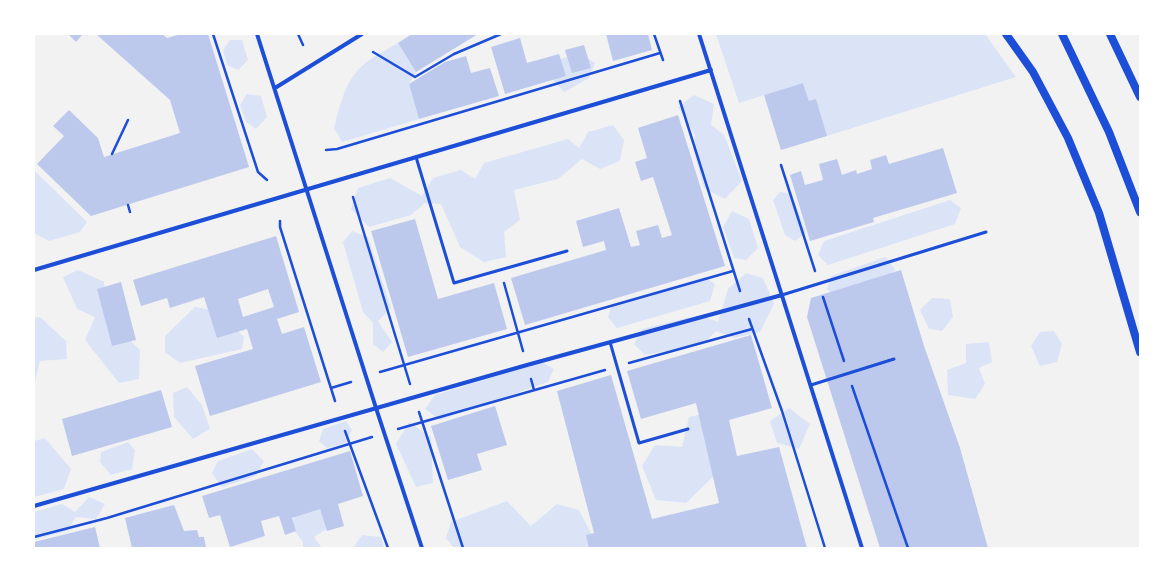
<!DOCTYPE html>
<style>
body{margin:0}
#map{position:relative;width:1174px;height:582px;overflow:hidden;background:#f2f2f2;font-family:Spectral,serif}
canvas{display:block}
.frame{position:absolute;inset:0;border:35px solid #fff;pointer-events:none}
</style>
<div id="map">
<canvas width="1174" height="582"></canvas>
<div class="frame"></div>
</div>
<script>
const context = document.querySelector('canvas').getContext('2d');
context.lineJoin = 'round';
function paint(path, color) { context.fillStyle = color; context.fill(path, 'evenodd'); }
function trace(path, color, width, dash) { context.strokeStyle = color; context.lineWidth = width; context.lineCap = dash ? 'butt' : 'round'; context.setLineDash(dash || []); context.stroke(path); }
const green = new Path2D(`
 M716,34H985L1016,77L827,136L809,101L803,83L739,103Z
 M230,40H242L248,60L238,70L227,65L223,50Z
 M398,43L416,72L409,84L419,119L342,142L334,128C339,108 344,86 357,71C367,59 385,51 398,43Z
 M581,54L595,63L589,78L564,92L547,73L555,60Z
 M247,94L261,96L267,117L256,129L246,122L240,105Z
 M694,95L714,104L711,125L724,135L742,181L725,199L704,188L693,149L695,135L678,107Z
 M613,125L624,140L620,161L600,169L582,159L558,179L514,190L520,220L504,232L506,257L484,262L460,247L441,204L425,203L411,215L369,227L351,209L358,188L390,178L422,196L433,178L461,170L475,179L484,163L568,139L579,148L588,132Z
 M34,170L87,222L80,232L49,241L34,233Z
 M780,192L792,194L806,233L795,241L785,235L773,200Z
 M950,200L961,208L955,224L828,265L818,255L824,241Z
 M732,211L749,219L758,248L746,260L734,258L723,227Z
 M352,231L368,237L391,308L378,321L392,342L383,352L373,344V323L363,312L343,242Z
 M885,257L895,269L889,284L838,300L827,289L831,276Z
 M78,270L104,282L107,318L140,350L139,379L119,383L85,340L95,317L77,309L63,277Z
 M746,273L763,278L774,304L760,332L734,338L716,331L703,344L645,355L634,344L642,329L699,315L718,322L728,289Z
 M705,277L715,284L710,301L617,328L608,317L612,304Z
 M932,298L950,299L953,317L942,331L929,329L920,310Z
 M195,307L217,311L244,337L242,349L180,363L165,352V336Z
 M40,317L66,341L67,359L40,361L34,385V318Z
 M1054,331L1062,344L1057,362L1040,366L1031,346L1040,332Z
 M989,342L992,362L979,368L985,384L975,399L948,395L947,370L966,363V344Z
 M542,362L554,369L548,382L440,420L425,409L435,395Z
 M187,387L202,405L210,429L193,439L174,417L173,393Z
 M789,408L810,424L799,449L777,443L770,421Z
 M717,411V473L686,503L656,500L642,466L655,445L682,447L689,417Z
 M346,421L352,430L346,443L327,448L319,441L323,429Z
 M409,422L431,437L433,483L416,487L396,444Z
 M45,438L71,469L64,489L34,497V441Z
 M128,442L135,450L132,469L111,475L100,462L101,452Z
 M252,449L264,461L256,476L222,487L212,473L218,461Z
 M89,497L105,504L96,519L76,517L67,531L37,539L34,535V512L62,504L75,512Z
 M507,501L531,526L557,504L579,510L599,548H454L446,538L451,522Z
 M331,502L333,525L314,537L322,548H303V542L290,525L298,510Z
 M362,535L381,537L384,548H353Z`);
const building = new Path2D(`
 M68,34H83L76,42Z
 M96,34H162L167,38L181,34H208L249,167L91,216L37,164L64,136L53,126L69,110L98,138L104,157L180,133L170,100Z
 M412,34H478L416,72L398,43Z
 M606,34H648L652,50L613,61Z
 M520,38L527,63L559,54L566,76L505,94L491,47Z
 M584,45L591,68L572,73L565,50Z
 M466,56L471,73L490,68L499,96L419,119L409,84L445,62Z
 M803,83L809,101L816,99L827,136L781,150L764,95Z
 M678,115L725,266L525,325L511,278L606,250L604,241L583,247L576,221L619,208L631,247L640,245L636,231L658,225L662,238L672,235L653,177L641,181L635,162L647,158L638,128Z
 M943,148L957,193L873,218L874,222L810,241L790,175L801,171L805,185L823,180L819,164L837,159L842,175L856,170L857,174L872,169L870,160L886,155L889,164Z
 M415,219L438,299L494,283L507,329L408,357L371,231Z
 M276,236L299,312L277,319L282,334L304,327L321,382L210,416L195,366L253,349L247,329L217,338L204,297L170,308L167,298L141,306L133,280ZM268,289L274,307L243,317L238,299Z
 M901,270L924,346L960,448L988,548H880L807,317L811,298Z
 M121,282L136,340L112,346L97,289Z
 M751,335L772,408L729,420L737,456L779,447L807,548H589L586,535L594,533L557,391L611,375L652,519L719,503L696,403L641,419L627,371Z
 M161,390L172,427L72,456L62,419Z
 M495,406L507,445L477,454L482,470L448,480L431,426Z
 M350,451L363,496L338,504L344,526L327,531L320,509L292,518L296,531L285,535L279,516L261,521L265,536L230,547L220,515L209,518L202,496Z
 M174,505L184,531L197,530L199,537H204L206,548H132L125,518Z
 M95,527L100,548H34V542Z`);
const path = new Path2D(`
 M213,34L258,172L267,180
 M298,34L303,45
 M654,34L663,60
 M373,52L415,77L454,54L501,34
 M680,101L740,291
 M326,150L337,149L660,53
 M112,154L128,120
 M781,165L815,271
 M353,197L410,384
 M128,205L130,212
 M280,221V227L335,401
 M504,283L523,351
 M823,297L844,361
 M749,319L782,411L825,548
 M629,363L752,329
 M380,372L733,271
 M531,379L534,390
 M852,386L908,548
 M331,388L351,382
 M419,412L463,548
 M398,429L605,370
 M345,431L388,548
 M34,537L107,518L372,437`);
const service = new Path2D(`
 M416,157L454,283L567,251
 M782,295L986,232
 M610,342L639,443L688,429
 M811,385L894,359`);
const minor = new Path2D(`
 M257,34L376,408L422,548
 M699,34L862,548
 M275,88L362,34
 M34,270L711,70
 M34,506L527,365L782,295`);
const secondary = new Path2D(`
 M1006,34L1033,72L1068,138L1099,213L1140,352
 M1062,34L1109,132L1140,212
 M1110,34L1140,97`);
paint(green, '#dbe4f7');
paint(building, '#bdc9ec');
trace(path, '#1d4ed8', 2.5);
trace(service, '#1d4ed8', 3);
trace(minor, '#1d4ed8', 4);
trace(secondary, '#1d4ed8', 8);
</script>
